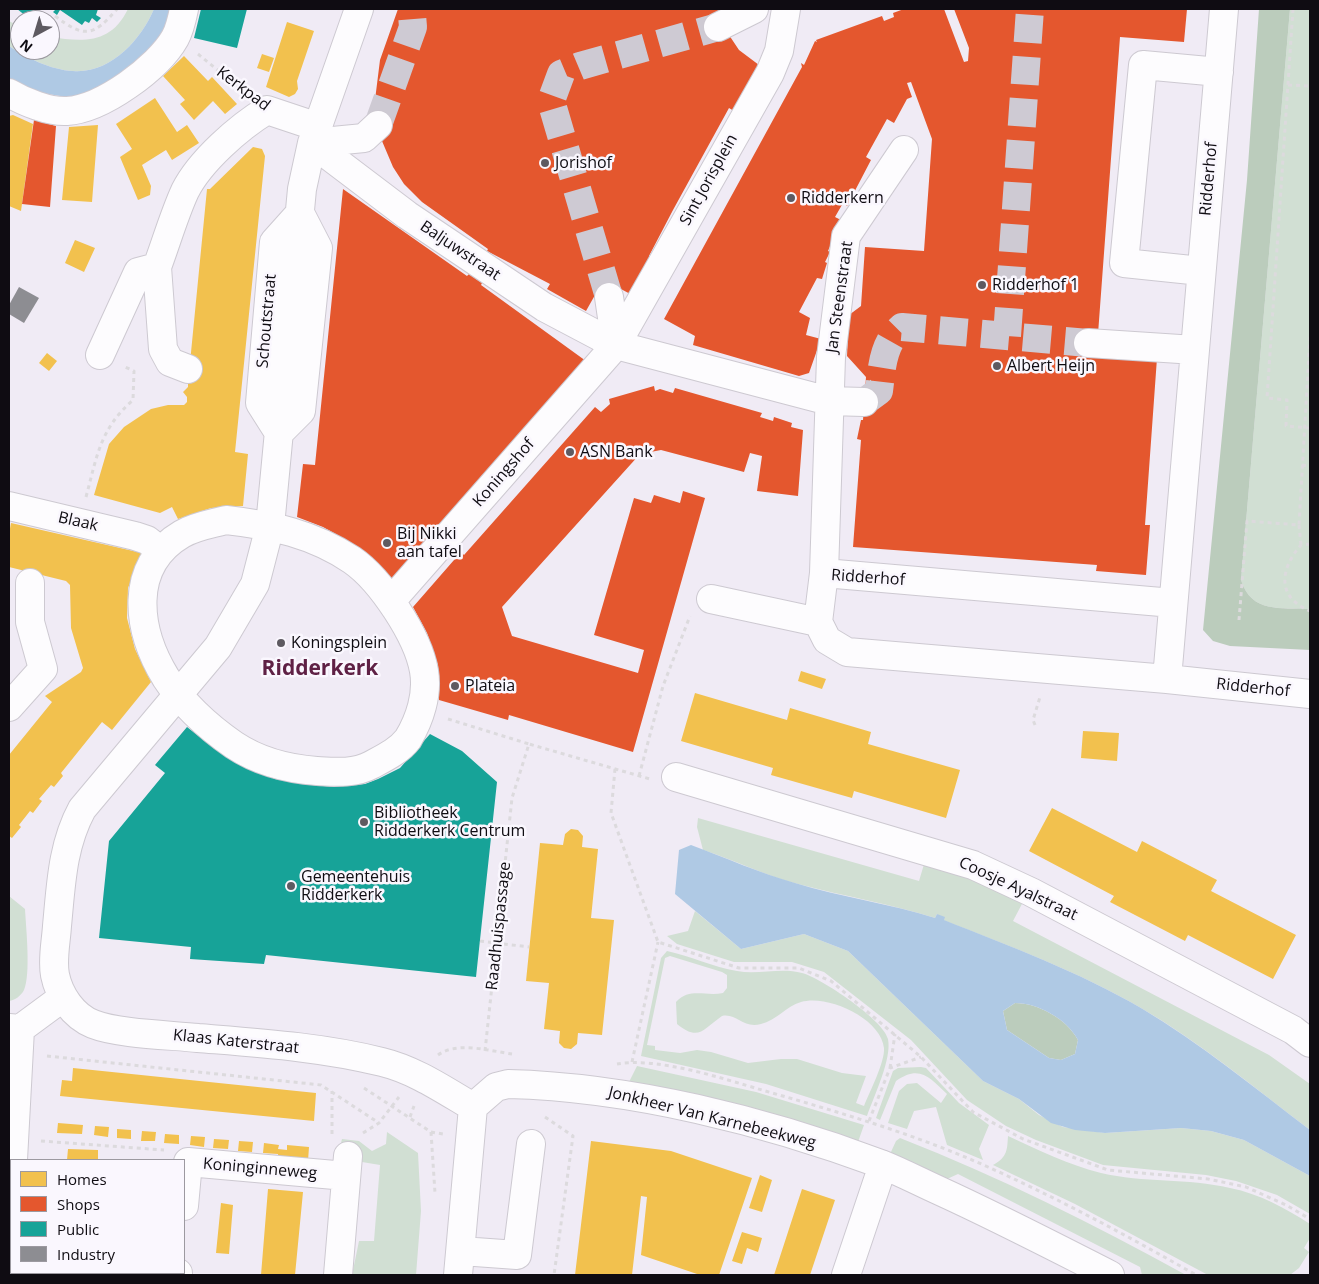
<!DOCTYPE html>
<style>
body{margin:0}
#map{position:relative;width:1319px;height:1284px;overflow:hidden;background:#f0ebf5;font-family:"Open Sans",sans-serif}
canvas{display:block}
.frame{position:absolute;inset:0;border:10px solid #0f0c12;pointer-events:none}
.legend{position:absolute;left:10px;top:1159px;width:175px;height:115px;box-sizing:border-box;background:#faf7fe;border:1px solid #9c99a0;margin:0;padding:6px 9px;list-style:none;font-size:15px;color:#0f0c12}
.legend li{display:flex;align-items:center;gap:10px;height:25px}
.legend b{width:25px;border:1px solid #9c99a0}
.north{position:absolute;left:10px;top:10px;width:50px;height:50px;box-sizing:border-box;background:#faf7fe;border:1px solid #9c99a0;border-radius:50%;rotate:219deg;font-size:14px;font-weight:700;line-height:20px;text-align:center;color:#0f0c12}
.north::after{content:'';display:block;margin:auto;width:18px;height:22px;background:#5e5a61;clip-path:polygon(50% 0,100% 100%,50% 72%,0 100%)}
</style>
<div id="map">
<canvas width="1319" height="1284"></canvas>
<div class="frame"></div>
<ul class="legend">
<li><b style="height:14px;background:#f2c14e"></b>Homes</li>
<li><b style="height:14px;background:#e4572e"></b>Shops</li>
<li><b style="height:14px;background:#17a398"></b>Public</li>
<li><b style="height:14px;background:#8d8d92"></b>Industry</li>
</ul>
<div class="north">N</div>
</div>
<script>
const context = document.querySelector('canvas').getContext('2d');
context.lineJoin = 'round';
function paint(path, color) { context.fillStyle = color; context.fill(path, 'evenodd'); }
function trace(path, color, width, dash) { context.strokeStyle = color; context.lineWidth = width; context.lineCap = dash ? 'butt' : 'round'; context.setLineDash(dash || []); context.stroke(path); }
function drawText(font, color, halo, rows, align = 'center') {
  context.font = font + ' "Open Sans",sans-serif'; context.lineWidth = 5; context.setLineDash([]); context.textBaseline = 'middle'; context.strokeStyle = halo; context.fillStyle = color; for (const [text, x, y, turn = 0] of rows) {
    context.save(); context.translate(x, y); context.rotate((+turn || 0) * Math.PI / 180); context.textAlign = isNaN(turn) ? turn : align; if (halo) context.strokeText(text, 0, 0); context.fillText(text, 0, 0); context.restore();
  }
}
const green = new Path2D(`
 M128,9H154C141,40 110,74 73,71C51,70 27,58 9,46V21L20,27V50H50V37C84,42 111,44 128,9Z
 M1290,9H1310V609C1280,607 1252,614 1241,580Z
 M698,818L919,881L925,861L957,871L1023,902L1013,921L1269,1055L1310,1084V1130C1255,1088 1201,1043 1141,1008C1079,972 1010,946 943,920L937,914L935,918C891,904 843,896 798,884C765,876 735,860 703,850L697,827Z
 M9,896L25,909C26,928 31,974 24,990C21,996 15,1000 9,1001Z
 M695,911L741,949L804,934L848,951L983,1081L1019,1099L1039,1115L1063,1127L1105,1133L1181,1128L1211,1131L1244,1140L1310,1176V1214L1277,1195L1236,1181L1206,1175L1103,1165L1036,1140L1006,1126L967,1100L911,1040L824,972L792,962H734L677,944L667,936L688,931Z
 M667,951C691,956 713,967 737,971C759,975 781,967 802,973C821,978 884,1020 888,1039C892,1059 874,1096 867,1116L766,1084L641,1056L661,958ZM670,956L722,972L727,975V988L723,993C706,997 690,987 676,1002L677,1024C699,1042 703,1029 722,1016C737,1013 743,1029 761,1024C776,1021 786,1006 801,1002C827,994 881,1018 884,1048C885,1062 870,1091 864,1106L856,1103L866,1076L842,1073L797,1059H781L748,1063L711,1052L697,1050L680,1053L655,1050V1046L647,1045L665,958Z
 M637,1066L756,1092L864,1125L858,1142L629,1082Z
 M921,1067L926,1068L959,1103L989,1125L979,1149L983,1160L947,1145L936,1107L914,1111L907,1129L888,1123L899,1091L907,1084L917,1083L941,1103L947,1094C930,1078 920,1064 896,1081L880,1120L876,1118L893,1071L898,1068Z
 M387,1132L418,1153L421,1211L416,1275H352L359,1241H374L380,1165L362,1162L353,1152L339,1151L342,1139L359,1141L372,1151L386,1144Z
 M1008,1136C1038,1150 1069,1165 1101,1173C1143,1183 1188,1178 1230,1188C1260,1194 1285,1208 1310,1224V1238L1304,1248L1309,1252L1299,1268L1290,1275H1208L1075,1204L993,1165C1008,1157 1007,1149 1008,1136Z
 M900,1138C1000,1177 1093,1224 1186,1275H1142L1140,1267L958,1174L947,1179L890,1154L896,1141Z`);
const forest = new Path2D(`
 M1259,9H1290L1241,580C1252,614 1280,607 1310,609V650L1230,646L1213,641L1203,630L1247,180Z
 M1015,1003C1038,1003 1067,1019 1078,1040L1075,1054L1061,1060L1049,1058L1007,1030L1003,1011Z`);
const water = new Path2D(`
 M154,9H173L163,35L119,81L79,96H60L36,92L9,80V46C27,58 51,70 73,71C110,74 141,40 154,9Z
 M691,845C726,858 760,873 795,883C841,897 891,904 935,918L937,914L945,917L944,920C1010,946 1079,972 1141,1008C1201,1044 1255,1088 1310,1130V1176L1244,1140L1211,1131L1181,1128L1105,1133L1075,1130L1051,1123L1019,1099L983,1081L848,951L804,934L741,949L675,894L679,850ZM1015,1003C1038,1003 1067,1019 1078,1040L1075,1054L1061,1060L1049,1058L1007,1030L1003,1011Z`);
const homes = new Path2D(`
 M287,22L314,31L297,81L298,89L295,94L289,97L266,87Z
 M262,54L274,58L269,72L257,68Z
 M184,56L208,81L212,77L237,104L225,114L213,101L194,120L180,104L185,100L163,76Z
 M155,98L177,132L187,125L199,143L172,160L166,150L142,165L151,186L150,195L138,200L120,157L132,149L116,124Z
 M13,115L33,124L21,211L9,206V116Z
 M98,125L92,202L62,200L69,127Z
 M253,147L262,149L265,156L235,452L248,454L243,506L211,508L178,519L172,507L160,513L94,495L109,444L124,427L151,409L168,405H184L187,402V397L183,392L188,387V383L207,189H210Z
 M75,240L95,248L84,272L65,263Z
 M47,353L57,361L49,371L39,363Z
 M11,523L142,553L128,588L127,618L135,649L151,682L112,730L102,722L61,773L63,776L54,787L51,785L39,799L42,801L33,813L30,811L19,825L21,827L12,838L9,836V755L52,702L45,696L81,672L83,668L71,628L70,585L66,581L9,567V534Z
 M801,671L826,679L822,689L798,681Z
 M695,693L787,720L790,708L871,732L868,744L960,770L946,818L854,791L852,798L771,775L773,768L681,741Z
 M1083,731L1119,733L1117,761L1081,758Z
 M1052,808L1137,852L1142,841L1217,880L1211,891L1296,935L1273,979L1188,935L1185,941L1110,902L1114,896L1029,851Z
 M571,829L578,830L583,836L582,847L598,849L591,918L614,920L602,1035L578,1033L577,1044L571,1049L564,1048L559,1043L560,1031L544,1029L549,983L526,981L540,843L563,845L565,834Z
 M73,1068L316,1093L314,1121L60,1096L62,1080L72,1081Z
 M58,1123L83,1125L82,1134L57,1133Z
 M95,1126L109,1127L108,1137L94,1135Z
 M117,1129L131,1130V1139L117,1138Z
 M142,1131L156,1132L155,1141H141Z
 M165,1134L179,1135V1144L164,1143Z
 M191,1136L205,1137L204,1147L190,1145Z
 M214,1139L229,1140L228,1149L213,1148Z
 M239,1141L253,1142L252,1152L238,1151Z
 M591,1141L671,1151L752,1178L719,1275H700L641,1255L647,1197L641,1196L632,1275H575Z
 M264,1143L279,1145L278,1149L287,1150V1145L309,1147L308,1161L278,1157V1154L263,1153Z
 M68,1149L98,1150V1160H67Z
 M760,1175L772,1180L762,1212L749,1208Z
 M268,1189L303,1192L295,1275H261Z
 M802,1189L835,1200L810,1275H774Z
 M221,1203L233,1205L229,1254L216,1253Z
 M742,1232L762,1238L758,1252L747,1248L742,1264L732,1261Z
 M61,1273H91V1275H61Z`);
const shops = new Path2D(`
 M398,9H721L727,32L739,50L759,65L734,111L729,108L673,210L649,256L655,259L634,296L619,288L618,290L595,295L586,311L547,289L550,284L487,251L488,249L422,202L404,184L393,167L382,141L375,100L380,60Z
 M904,9H944L964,62L968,61L969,48L954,9H1187L1184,42L1120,37L1098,334L1157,358L1145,525H1150L1146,575L1096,571L1097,565L853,547L861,440L857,439L861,420H863L866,377L847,356L849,315L861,306L865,247L924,251L932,139L911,82L907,83L912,97L907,99L894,123L887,119L866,157L871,160L847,206L843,203L835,217L841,220L828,251L830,252L825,262L827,263L822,279L817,278L799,312L810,318L806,335L821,339L809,373L799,376L693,345L695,336L664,319L802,67L801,63L804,65L815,41L817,42L816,40L882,16L884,21L894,17L893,13Z
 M34,120L56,126L50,207L22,204Z
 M343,189L467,276L469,274L482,283L481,285L597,369L400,590L374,561L350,542L323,527L297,517L303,464L315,465Z
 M654,386L655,391L660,389L673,393L675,388L762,413L760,417L773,421L774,417L792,423L791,427L803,430L798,496L757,491L762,456L750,453L744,472L661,450L640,454L502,607L512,636L638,673L644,650L594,635L634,498L651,503L654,495L680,503L683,491L705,498L633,752L509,715L508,720L439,700L438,665L427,633L413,607L461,552L464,555L595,407L601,412L610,404L609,399Z`);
const public = new Path2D(`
 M17,9H34L29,16V20H27L26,16Z
 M56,9H98L96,15L101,18L97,22L92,18L89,23L85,21L82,25L60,10L57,15L53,12Z
 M201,9H247L237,48L194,38Z
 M187,727L218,751L245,765L275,779L312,785L334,787L365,784L378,779L400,768L430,734L462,751L497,782L476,977L266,955L264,964L190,959L191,947L99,938L109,841L165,773L155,765Z`);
const industry = new Path2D(`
 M19,287L39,298L24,323L9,314V305Z`);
const minorTunnel = new Path2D(`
 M378,125L413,27L412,15L408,9
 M609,297L551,101L561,74L580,66L718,27
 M1007,336L1030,9
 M864,402L879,391C882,366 883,343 902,327L1088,343`);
const path = new Path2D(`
 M1293,9L1267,398L1287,400L1286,426L1310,428
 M55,16C84,38 93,37 117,9
 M198,54L243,91
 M1288,85L1310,86
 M1302,465L1310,466
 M86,497C97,456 100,429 133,400L134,371L125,367
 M1299,525L1301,545
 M1310,544L1301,545C1280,569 1276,597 1310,611
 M1239,620L1247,521L1299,525L1310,336
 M448,719L529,744
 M1035,725L1033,720L1040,697
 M615,769L611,813L658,942L739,968H799L831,981L921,1057L973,1112L1023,1139L1108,1170L1208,1179L1246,1187L1286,1205L1310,1219
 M639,776L663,686L690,616
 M485,1051L512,798L529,744L650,779
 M438,1055C457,1041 490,1051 512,1054
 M47,1056L321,1085L379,1123
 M632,1062L658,942
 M617,1064C658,1057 721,1078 762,1090C838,1112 915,1134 988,1167C1059,1199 1128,1236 1196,1275
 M890,1068L895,1034
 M364,1088L431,1132L435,1193
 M410,1117L414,1106
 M545,1117L573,1136L554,1275
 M869,1121L890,1068L921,1057
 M431,1132L443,1134
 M363,1133L379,1123L399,1097
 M332,1134V1091
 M41,1141L164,1150`);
const minor = new Path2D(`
 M359,9L312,143L302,189L270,526L255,584L218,647L82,809C62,846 61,885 57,926C56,942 52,960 55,975C59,995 73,1016 93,1024C118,1034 170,1035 198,1038C259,1043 322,1047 382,1062C415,1070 444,1090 473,1107
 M1224,9L1167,679L1310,694
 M718,27L754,9
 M9,93C24,102 49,112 67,111C102,109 158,68 175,38C180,29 182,19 184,9
 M312,143L407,215L544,307L616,345L829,401L864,402
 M312,143L364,138L378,125
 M157,267L163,349L170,362L188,369
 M1201,271L1124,263L1143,65L1219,72
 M609,297L616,345
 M1088,343L1195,350
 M100,355L138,272L157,267C166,243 174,215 185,191C200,161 239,127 267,110L318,127
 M279,433L260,403L274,242L300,213
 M279,433L301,411L318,248L300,213
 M9,506L135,536L147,540L161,551
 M226,520C272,525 313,534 352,560C381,580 418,636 424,671C428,694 420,719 408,739C399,751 384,758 371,765C355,774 334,772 317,771C289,769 258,761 234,745C208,727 183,704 166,678C137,631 127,566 182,534C196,526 211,524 226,520Z
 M824,573L831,357L846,236L904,150
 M711,599L818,622
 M391,601L616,345L770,73L779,51L786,9
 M1167,679L847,652L827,640L818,622L824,573L1173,603
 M9,707L43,669L30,622V583
 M676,777L973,865L1031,892L1293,1030L1310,1043
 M9,1028L20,1029L62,998
 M473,1107L496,1087L508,1084C631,1087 766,1121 881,1164C901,1172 920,1182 940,1191C997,1217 1053,1246 1110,1275
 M13,1160L20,1029
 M184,1206L188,1162L346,1176
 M9,1231L11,1184
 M461,1251L517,1255L531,1144
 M178,1275V1273
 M338,1275L348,1156
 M458,1275L473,1107
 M846,1275L883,1165`);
const pathBridge = new Path2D(`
 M480,941L529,947`);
const markers = [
 [545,163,5,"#5e5a61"],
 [791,198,5,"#5e5a61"],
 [982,285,5,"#5e5a61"],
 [997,366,5,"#5e5a61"],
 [570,452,5,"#5e5a61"],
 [387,543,5,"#5e5a61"],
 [281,643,5,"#5e5a61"],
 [455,686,5,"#5e5a61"],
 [364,822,5,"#5e5a61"],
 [291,886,5,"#5e5a61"]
];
const streetNames = [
 ["Kerkpad",243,89,37],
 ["Ridderhof",1209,179,-85],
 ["Sint Jorisplein",709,180,-61],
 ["Baljuwstraat",460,251,34],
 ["Jan Steenstraat",840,297,-82],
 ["Schoutstraat",267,321,-85],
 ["Koningshof",504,473,-49],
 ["Blaak",78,522,13],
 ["Ridderhof",868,578,4],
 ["Ridderhof",1253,688,6],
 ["Coosje Ayalstraat",1018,889,25],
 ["Raadhuispassage",499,926,-84],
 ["Klaas Katerstraat",236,1042,6],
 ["Jonkheer Van Karnebeekweg",712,1118,14],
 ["Koninginneweg",260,1169,5]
];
const poiNames = [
 ["Jorishof",555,163],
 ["Ridderkern",801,198],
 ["Ridderhof 1",992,285],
 ["Albert Heijn",1007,366],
 ["ASN Bank",580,452],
 ["Bij Nikki",397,534],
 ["aan tafel",397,552],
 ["Koningsplein",291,643],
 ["Plateia",465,686],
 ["Bibliotheek",374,813],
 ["Ridderkerk Centrum",374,831],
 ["Gemeentehuis",301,877],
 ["Ridderkerk",301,895]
];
const districtNames = [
 ["Ridderkerk",320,669]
];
paint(green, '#d1dfd3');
paint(forest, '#bbccbc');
paint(water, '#afc9e4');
paint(homes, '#f2c14e');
paint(shops, '#e4572e');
paint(public, '#17a398');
paint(industry, '#8d8d92');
trace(minorTunnel, '#cecad3', 28, [28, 14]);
trace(minor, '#cdc9d1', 30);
trace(path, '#dcdadd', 3, [4, 4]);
trace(minor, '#fdfcfe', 28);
trace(pathBridge, '#dcdadd', 3, [4, 4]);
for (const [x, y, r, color] of markers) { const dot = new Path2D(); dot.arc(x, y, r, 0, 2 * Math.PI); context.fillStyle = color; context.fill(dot); trace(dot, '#faf7fe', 2); }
drawText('16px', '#0f0c12', '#faf7fe', streetNames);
drawText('16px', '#0f0c12', '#faf7fe', poiNames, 'left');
drawText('bold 21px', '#5f2145', '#faf7fe', districtNames);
</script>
